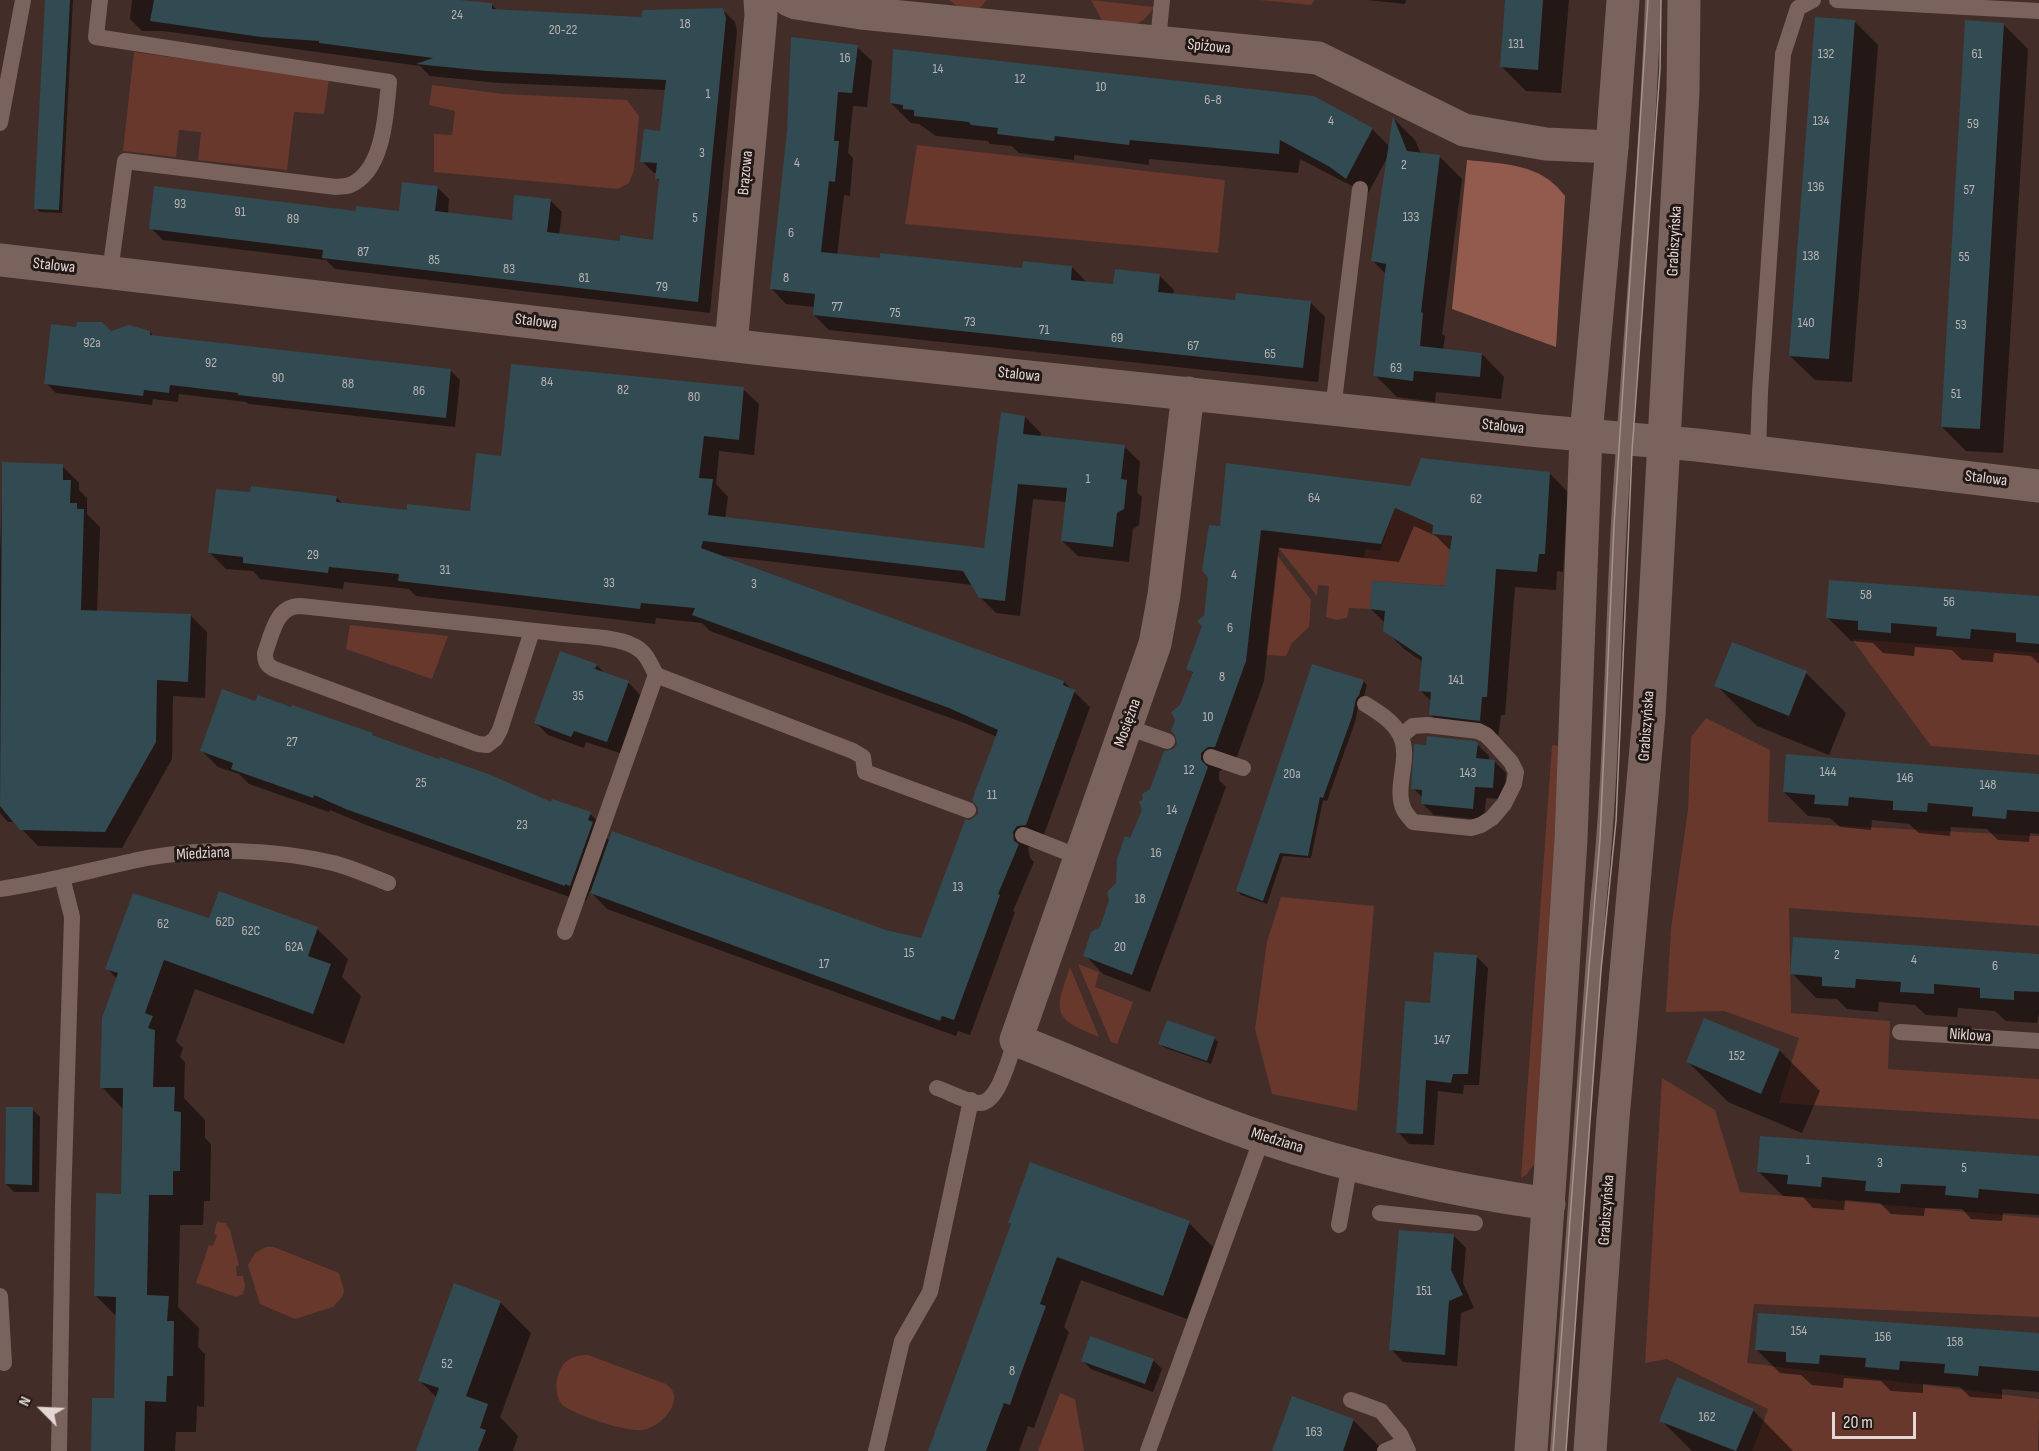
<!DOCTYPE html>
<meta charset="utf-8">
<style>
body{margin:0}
#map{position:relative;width:2039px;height:1451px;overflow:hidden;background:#422d28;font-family:"Sofia Sans Condensed",sans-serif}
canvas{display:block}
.north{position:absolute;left:12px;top:1379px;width:60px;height:60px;-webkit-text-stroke:4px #221816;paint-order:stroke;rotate:294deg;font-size:16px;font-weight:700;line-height:24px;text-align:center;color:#e4d6d3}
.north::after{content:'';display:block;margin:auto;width:21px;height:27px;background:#e4d6d3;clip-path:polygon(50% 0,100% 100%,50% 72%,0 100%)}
.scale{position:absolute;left:1832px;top:1412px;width:84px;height:27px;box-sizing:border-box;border:3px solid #e4d6d3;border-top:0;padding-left:8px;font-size:18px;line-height:21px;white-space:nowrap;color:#e4d6d3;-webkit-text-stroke:4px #221816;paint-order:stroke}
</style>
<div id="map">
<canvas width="2039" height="1451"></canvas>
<div class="north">N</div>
<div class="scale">20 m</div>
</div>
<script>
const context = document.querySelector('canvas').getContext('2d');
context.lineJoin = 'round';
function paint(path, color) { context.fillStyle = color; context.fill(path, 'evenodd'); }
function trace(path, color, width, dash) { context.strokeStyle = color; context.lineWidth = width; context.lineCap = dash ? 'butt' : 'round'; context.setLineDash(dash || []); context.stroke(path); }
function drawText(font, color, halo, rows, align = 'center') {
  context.font = font + ' "Sofia Sans Condensed",sans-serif'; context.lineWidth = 6; context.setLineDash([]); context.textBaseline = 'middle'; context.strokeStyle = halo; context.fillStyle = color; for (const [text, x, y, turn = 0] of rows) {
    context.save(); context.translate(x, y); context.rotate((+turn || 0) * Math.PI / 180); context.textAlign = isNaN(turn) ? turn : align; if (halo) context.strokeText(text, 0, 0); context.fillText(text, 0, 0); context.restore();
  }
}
const green = new Path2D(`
 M949,0H987L979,9L957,6Z
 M1091,0L1154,7C1138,31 1128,26 1103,22Z
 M1259,0H1315L1311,5Z
 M134,52L329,79L324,114L294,112L287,170L198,160L201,132L179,130L176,157L123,151Z
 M432,85L504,94L627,100L639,116L634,170L629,183L618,189L434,172V134L452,135L455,111L429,105Z
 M917,145L1225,180L1218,253L905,224Z
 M1395,508L1400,511L1434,514L1432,534L1452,536L1448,586L1373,581L1370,609L1349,608L1347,618L1336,620L1326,617L1329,586L1318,585L1317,596L1278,547L1364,558L1365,549L1380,551Z
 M1277,555L1311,600L1309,627L1292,643L1286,656L1266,655Z
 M350,625L448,636L432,679L346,649Z
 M1852,639L2039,653V755L1931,746Z
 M1706,718L1770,750L1768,822L2039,836V926L1789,908L1791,1013L1890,1021L1888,1069L2039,1079V1119L1779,1103L1799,1038L1724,1011L1666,1012L1671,929L1688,810L1691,737Z
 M1554,745L1558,746L1552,910L1535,1163L1526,1175L1521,1178L1552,746Z
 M1281,897L1374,906L1357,1111L1272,1094L1255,1029L1267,942Z
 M1078,964L1099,972L1095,987L1133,1002L1117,1044L1111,1042Z
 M1070,967L1099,1037C1052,1018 1054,1013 1070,967Z
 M1662,1078L1715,1110L1740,1192L2039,1218V1317L1754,1304L1747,1363L2039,1399L2038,1451H1752L1768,1409L1667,1359L1645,1363Z
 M217,1222L225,1223L230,1230L239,1265L236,1267L237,1276H243L245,1286L243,1294L236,1297L196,1283L209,1245L213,1246L217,1236L214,1233Z
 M266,1247H274L339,1273L344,1290L343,1296L333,1307L295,1319L260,1304L248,1265L255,1253Z
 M588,1355L666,1384C688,1399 661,1428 642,1430C623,1431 578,1416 562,1405C553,1393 555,1369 568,1360C574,1356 581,1355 588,1355Z
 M1060,1393L1075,1399L1084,1451H1038Z`);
const forest = new Path2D(`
 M1467,160C1504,164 1541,163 1565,196L1556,347L1452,309Z`);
const shadow = new Path2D(`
 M47,0H73L62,213L40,212L36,208Z
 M132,0H446L491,4L498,11L642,19L723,10L735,22L737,31L710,313L335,269L326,260L163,240L151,228L357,213L400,212L437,187L449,199L448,214L513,222L550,200L562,212L559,235L621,242H655L660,182L657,178V173H654L642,161L661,133L666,90L499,83L430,76L420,66L163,31H142L130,19Z
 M1367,0H1406L1405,4Z
 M1507,0H1569L1561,93L1526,91L1502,67Z
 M1854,21L1878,45L1852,382L1815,380L1790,356Z
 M2004,25L2028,49L2003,453L1966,451L1942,427Z
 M857,47L872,61L867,107L853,106L848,153L853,158L850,196L844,195L837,255L1024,269L1072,267L1086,282L1115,286L1159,275L1174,290L1173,295L1236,302H1310L1325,317L1318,382L829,330L814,315L815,307L786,304L772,289L789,131Z
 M891,103L1372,129L1390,147L1394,119L1415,140L1421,154L1439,156L1462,179L1442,334L1445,336L1443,350L1482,354L1504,377L1501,399L1436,392L1435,402L1397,397L1375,375L1387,275L1373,261L1388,156L1366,197L1352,186L1300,159L1298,173L1149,159V165L1074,155V160L1019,153L1012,146L990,144L988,141L936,136L919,124L911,123Z
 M111,332H150L154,337L450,370L460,380L455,427L249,404L246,402L179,394L178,402L153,399L152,405L56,393L46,383Z
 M743,389L759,404L754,455L719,451L716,484L728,497L725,519L985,549L1025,417L1041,433L1040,437L1124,446L1140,462L1137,492L1142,497L1139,525L1133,529L1129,562L1078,556L1062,541L1067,502L1033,499L1020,616L996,613L980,597L973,585L723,556L1064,682L1090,707L1042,840L1033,842L1028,848L1030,858L1034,862L1013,911L1015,912L970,1035L958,1031L956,1036L607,909L590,891L586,901L581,899V901L366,825L330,810L329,812L249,784L239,774L218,767L202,751L256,703L372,734L377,739L552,804L590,814L606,829L604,836L610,841L886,932L922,939L971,822L979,815L997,737L967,724L710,631L702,623L656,618L655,624L416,596L409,589L344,582L343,589L260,579L253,571L226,569L210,553L336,497L343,504L408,511L471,512L502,457Z
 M3,464L62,466L79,483V490L87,498V514L100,527L97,612L190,615L207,632L205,698L173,696L172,759L122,848L38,846L15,822H8L0,813V555Z
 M1549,473L1568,492L1563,572L1557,571L1556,590L1515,587L1505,715H1501L1498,739L1449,733L1430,714L1431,701L1421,691L1423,662L1404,649L1385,630V623L1371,609L1446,588L1451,551L1436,536L1414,526L1399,562L1279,548L1264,681L1234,765H1227L1219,772V780L1226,787L1150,992L1103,974L1085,955L1101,928L1131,839L1151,790L1179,744L1181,706L1194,674L1188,668L1203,626L1221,528L1411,488Z
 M2039,597V664L2031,656L1994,653L1993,662L1962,660L1952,650L1915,647L1914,656L1883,653L1873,643L1851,641L1827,617Z
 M596,665L607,675L628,682L640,695L620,753L586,742L584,748L548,735L536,723Z
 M1313,666L1364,682L1367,685L1363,699L1359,703L1355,722L1327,801L1323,800L1311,858L1283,856L1267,904L1241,895L1238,891Z
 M1806,673L1846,713L1829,755L1757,726L1716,685Z
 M1477,744L1489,756V761H1494L1506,773L1504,799L1486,798L1484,820L1434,815L1422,803L1423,798L1413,788Z
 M2039,775V834L2030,833L2029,842L1998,840L1987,829L1951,827L1950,836L1919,833L1909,824L1872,820L1871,830L1840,827L1830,818L1808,816L1784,792Z
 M220,893L317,929L348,959L342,977L361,996L344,1044L195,989L176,1041L183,1048L180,1057L185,1062L184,1098L205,1120V1138L211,1144L210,1201H204L203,1225H180L178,1307L199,1328L198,1347L205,1354L204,1407L197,1406L196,1432H176L175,1451H92L116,1400L117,1317L96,1296L122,1195L124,1110L102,1087L117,979L107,968L210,920Z
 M2039,956V1014L2037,1023L2006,1021L1995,1011L1958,1008L1957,1017L1926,1015L1915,1005L1879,1002L1878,1012L1847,1009L1837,999L1816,998L1792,973Z
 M1477,957L1488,968L1479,1085H1464L1463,1094L1438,1091L1434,1145L1409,1144L1398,1132L1431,1005Z
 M1214,1038L1218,1042L1211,1064L1163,1047L1160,1043Z
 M1779,1050L1820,1091L1802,1133L1728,1102L1687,1061Z
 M32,1109L40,1117L39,1192H14L6,1184Z
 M2039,1157V1215L2003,1213L2002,1221L1971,1219L1962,1209L1925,1208L1924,1216L1891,1214L1880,1203L1845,1200L1844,1210L1813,1208L1803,1197L1783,1196L1759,1172Z
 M1009,1223H1189L1213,1247L1187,1319L1081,1280L1064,1327L1069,1332L1043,1403L1034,1428L1028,1426L1019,1451H929L1012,1225Z
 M1454,1236L1466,1248L1463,1283L1474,1308L1461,1313L1457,1366L1403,1362L1391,1349Z
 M500,1302L531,1333L500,1417L518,1436L513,1451H418L437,1398L420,1381Z
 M2039,1335V1392L2002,1389V1399L1970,1397L1960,1387L1923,1384V1393L1891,1391L1881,1381L1844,1378L1843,1388L1812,1385L1801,1375L1780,1373L1756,1349Z
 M1091,1338L1154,1361L1162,1369L1153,1392L1091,1369L1083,1361Z
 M1753,1410L1793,1451H1692L1661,1420Z
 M1353,1420L1381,1448L1380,1451H1274Z`);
const building = new Path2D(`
 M45,0H70L59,210L34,209Z
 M154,0H460L492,3V9L641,17L643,10L723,8L726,18L698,302L322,258L323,250L149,229L154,186L356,211V206L399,211L402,182L438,186L435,211L512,220L514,195L551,199L547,232L620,241V235L653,240L659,179H655L657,163L640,162L644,129L660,131L666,80L486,71L416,64L433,58L319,43V41L261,37L150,21Z
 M1505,0H1543L1538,70L1500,67Z
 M1815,17L1855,20L1829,359L1789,356Z
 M1965,20L2004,23L1980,429L1941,427Z
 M791,37L858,45L852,93L838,92L834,141H839L835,182L829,181L821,252L880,258V253L1022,268L1023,261L1072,266L1071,280L1113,284L1115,269L1160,274L1158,292L1235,300L1236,293L1311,301L1303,368L813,315L815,294L770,289L787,131Z
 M893,49L1314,96L1373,128L1346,179L1330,167L1280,140L1279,154L1130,140L1129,145L1055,136L1054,141L997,134L998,128L971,125L969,122L914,116V110L903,109V105L890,103Z
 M1393,116L1407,151L1440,155L1421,312L1423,313L1420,346L1482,353L1480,377L1414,371L1413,381L1373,376L1386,264L1371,261Z
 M77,322H102L111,331L129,325L150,331V335L451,369L446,418L238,395V393L170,385L169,393L144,390L143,396L44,384L51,324L76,327Z
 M511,364L744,387L739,440L704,436L699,478L713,479L708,515L984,548L1001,412L1025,416L1023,434L1125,445L1121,479L1127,480L1124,509L1117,513L1113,547L1061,541L1067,488L1018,484L1005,601L979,598L963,571L703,541L701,548L1064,681L1063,685L1075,690L1026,825L1017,826L1013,832L1014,841L1019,844L998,894L1000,895L954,1020L942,1016L940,1021L590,893L612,831L886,930L921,938L965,820H970L978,814V808L972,800L998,730L949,708L692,615L695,608L641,603L640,609L398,581L399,574L329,567L328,573L243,563V557L208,553L216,489L250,492L251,486L337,496L336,502L372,506L407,510V504L470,511L476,453L501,456Z
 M1421,458L1550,472L1545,554H1539L1537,572L1496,569L1487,697H1482L1480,721L1429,715L1431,692L1419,691L1422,657L1383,631L1385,611L1370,609L1372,581L1445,586L1452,536L1432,534L1433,525L1395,508L1381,544L1261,530L1246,661L1215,747H1208L1201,753V760L1208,767L1132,975L1083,956L1091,932L1100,927L1109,900L1107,892L1116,883L1117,859L1125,836L1130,838L1142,810L1139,802L1143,799L1142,794L1150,789L1164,751L1173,749L1177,744L1175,735L1171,731L1175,720L1171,712L1180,705L1193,672L1186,669L1202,626L1197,621L1204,616L1208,578L1202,570L1209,525L1220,526L1226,463L1410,486Z
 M2,462L63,464V480H71L70,503H77V509H84L81,610L191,614L188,682L157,680L156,742L105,832L20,830L0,806Z
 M1829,580L2039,596V644L2016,642V633L1971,629L1970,639L1936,636L1937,627L1891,623V633L1858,630V621L1826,618Z
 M1732,642L1807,671L1789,716L1714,686Z
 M560,651L597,664L595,669L629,681L607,742L574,731L571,737L534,723Z
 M1312,664L1364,680L1359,695L1356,699L1352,717L1323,798L1320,797L1308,856L1280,853L1263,901L1236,891Z
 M222,689L255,701L258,695L291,707L292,705L373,733L372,735L439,759L440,757L491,775L551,802L552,799L591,812L588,820L593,822L570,886L565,884V886L348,810L314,795L313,798L231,769L233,763L200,751Z
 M1427,736L1475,741L1478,743L1476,758L1495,760L1493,788L1475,787L1473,809L1421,804L1422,790L1411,789L1414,744L1426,745Z
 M1786,754L2039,774V812L2007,810L2006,819L1972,816L1973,807L1928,803L1927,812L1893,810V801L1849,797L1848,806L1814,804L1815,795L1783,792Z
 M219,891L318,927L308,956L331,964L313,1014L164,960L145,1013L153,1016L148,1028L155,1030L153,1087H175L174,1111L181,1112L180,1171H173V1195H149L147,1295L169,1296L167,1321H174L173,1376H167L166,1402L145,1401L144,1451H91L92,1398H114L116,1297L94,1296L96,1193L121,1194L123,1088H100L102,1018L118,973L105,969L133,893L209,918Z
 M1793,937L2039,954V992L2014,991V1000L1980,998V988L1934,984V994L1900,992L1901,982L1856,979L1855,988L1822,986V977L1790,974Z
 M1434,952L1477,955L1468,1074H1453L1451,1083L1426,1080L1423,1134L1396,1133L1405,1001L1430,1003Z
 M1704,1018L1780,1049L1761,1094L1686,1062Z
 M1167,1020L1215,1037L1207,1061L1158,1044Z
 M6,1107H33L32,1185L5,1184Z
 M1760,1136L2039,1156V1194L1979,1189L1978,1198L1945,1195L1946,1186L1901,1184L1900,1193L1865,1191L1866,1181L1822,1177L1821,1187L1787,1184L1788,1175L1757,1172Z
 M1030,1162L1190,1221L1163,1296L1057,1257L1040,1304L1046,1306L1019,1379L1010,1405L1004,1403L986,1451H928L1011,1224L1008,1223Z
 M1399,1230L1454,1234L1451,1270L1463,1295L1449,1301L1445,1355L1389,1350Z
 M454,1283L501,1301L466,1396L488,1404L480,1428L486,1430L478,1451H416L439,1388L418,1381Z
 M1758,1313L2039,1333V1371L1979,1366L1978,1376L1944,1373L1945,1364L1900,1361L1899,1370L1865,1367L1866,1358L1820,1355L1819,1364L1786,1362V1352L1755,1350Z
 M1090,1336L1154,1359L1145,1384L1081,1361Z
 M1677,1377L1754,1409L1736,1451L1659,1421Z
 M1292,1396L1354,1419L1343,1451H1272Z`);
const service = new Path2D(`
 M100,0L96,37L389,82C386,113 384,171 350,185C346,187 340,186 336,187L125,161L110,272
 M1837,0L2039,11
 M1158,41L1162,0
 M0,123L23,0
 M1333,409L1360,189
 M1758,453L1760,392L1783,54L1798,8L1813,0
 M532,631L500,730L495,739L487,745L478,744L274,669C266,665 265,661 265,653C272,634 276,606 300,606C384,615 469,623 554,633C575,636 616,636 634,646C646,652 650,663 656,675L565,932
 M656,675L853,751L863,757L865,772L968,810
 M1365,704C1378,712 1393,721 1400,735C1412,758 1393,787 1404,810C1406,814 1410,818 1413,822L1471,828L1481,825L1492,818L1504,804L1514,784L1516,772L1511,762L1492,741L1486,735L1478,731L1427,725L1413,726L1401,736
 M1127,727L1167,741
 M1211,757L1243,768
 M1023,835L1079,857
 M0,889C50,882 98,868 147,858C207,847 273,849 333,863C352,868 370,876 388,883
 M1900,1032L2039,1041
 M937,1088C949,1092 965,1101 978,1103C999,1105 1009,1056 1016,1040
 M1380,1213L1475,1223
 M1339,1225L1350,1163
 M0,1296L4,1363
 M1351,1400L1381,1411L1400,1434L1408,1451
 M59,1451L63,1204L72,917L62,877
 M876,1451L902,1341L930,1292L971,1100
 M1148,1451L1262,1138
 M1385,1451L1404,1443
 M1558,1451L1598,905C1612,778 1612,650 1619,523C1629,349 1647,175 1653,0`);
const minor = new Path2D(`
 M789,0L796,3L861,13L1318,58L1464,130L1546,144L1612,147
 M0,260L763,349L1540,431L1697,445L2039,486
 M731,345L761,15L760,0
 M1188,393L1164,595L1155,644L1016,1040C1098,1072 1178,1109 1261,1137C1355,1169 1451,1190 1549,1204`);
const secondary = new Path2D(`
 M1531,1451L1551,1163L1571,839L1586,435L1612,147L1623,0
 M1590,1451L1613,1118L1649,715L1683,92L1684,0`);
const tram = new Path2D(`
 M1553,1451L1585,1015L1600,839L1614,526L1648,0
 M1566,1451L1601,970L1616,821L1632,451L1660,69L1661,0`);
const numberNames = [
 ["24",457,15],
 ["18",685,24],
 ["20-22",563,30],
 ["131",1516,44],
 ["132",1826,54],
 ["61",1977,54],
 ["16",845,58],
 ["14",938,69],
 ["12",1020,79],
 ["10",1101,87],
 ["1",708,94],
 ["6-8",1213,100],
 ["4",1331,121],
 ["134",1821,121],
 ["59",1973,124],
 ["3",702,153],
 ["4",797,163],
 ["2",1404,165],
 ["136",1816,187],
 ["57",1969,190],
 ["93",180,204],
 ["91",240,212],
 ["133",1411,217],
 ["5",695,218],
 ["89",293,219],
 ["6",791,233],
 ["87",363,252],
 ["138",1811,256],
 ["55",1964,257],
 ["85",434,260],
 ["83",509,269],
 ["81",584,278],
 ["8",786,278],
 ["79",662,287],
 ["77",837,307],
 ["75",895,313],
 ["73",970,322],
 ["140",1806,323],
 ["53",1961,325],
 ["71",1044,330],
 ["69",1117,338],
 ["92a",92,343],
 ["67",1193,346],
 ["65",1270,354],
 ["92",211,363],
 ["63",1396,368],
 ["90",278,378],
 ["84",547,382],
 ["88",348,384],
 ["82",623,390],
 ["86",419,391],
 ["51",1956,394],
 ["80",694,397],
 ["1",1088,479],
 ["64",1314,498],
 ["62",1476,499],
 ["29",313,555],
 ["31",445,570],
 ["4",1234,575],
 ["33",609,583],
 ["3",754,584],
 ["58",1866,595],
 ["56",1949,602],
 ["6",1230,628],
 ["8",1222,677],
 ["141",1456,680],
 ["35",578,696],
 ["10",1208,717],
 ["27",292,742],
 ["12",1189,770],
 ["144",1828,772],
 ["143",1468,773],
 ["20a",1292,774],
 ["146",1905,778],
 ["25",421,783],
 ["148",1988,785],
 ["11",992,795],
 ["14",1172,810],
 ["23",522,825],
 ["16",1156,853],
 ["13",958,887],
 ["18",1140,899],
 ["62D",225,922],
 ["62",163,924],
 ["62C",251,931],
 ["62A",294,947],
 ["20",1120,947],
 ["15",909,953],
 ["2",1837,955],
 ["4",1914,960],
 ["17",824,964],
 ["6",1995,966],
 ["147",1442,1040],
 ["152",1737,1056],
 ["1",1808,1160],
 ["3",1880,1163],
 ["5",1964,1168],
 ["151",1424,1291],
 ["154",1799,1331],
 ["156",1883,1337],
 ["158",1955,1342],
 ["52",447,1364],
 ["8",1012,1371],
 ["162",1707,1417],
 ["163",1314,1432]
];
const streetNames = [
 ["Spiżowa",1209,47,6],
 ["Brązowa",746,173,-85],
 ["Grabiszyńska",1675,241,-87],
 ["Stalowa",54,266,6],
 ["Stalowa",536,322,7],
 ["Stalowa",1019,375,6],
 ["Stalowa",1503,427,6],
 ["Stalowa",1986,479,7],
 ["Mosiężna",1128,723,-70],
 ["Grabiszyńska",1647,726,-86],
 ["Miedziana",203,854,-3],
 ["Niklowa",1970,1036,4],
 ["Miedziana",1277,1141,17],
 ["Grabiszyńska",1607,1210,-86]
];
paint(green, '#68382d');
paint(forest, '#935b4e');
paint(shadow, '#0007');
paint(building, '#324a51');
trace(service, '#7a635d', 16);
trace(minor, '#7a635d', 33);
trace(secondary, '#7a635d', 33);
trace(tram, '#a3928e', 1.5);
drawText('14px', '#b8b3b2', null, numberNames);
drawText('16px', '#e4d6d3', '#221816', streetNames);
</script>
